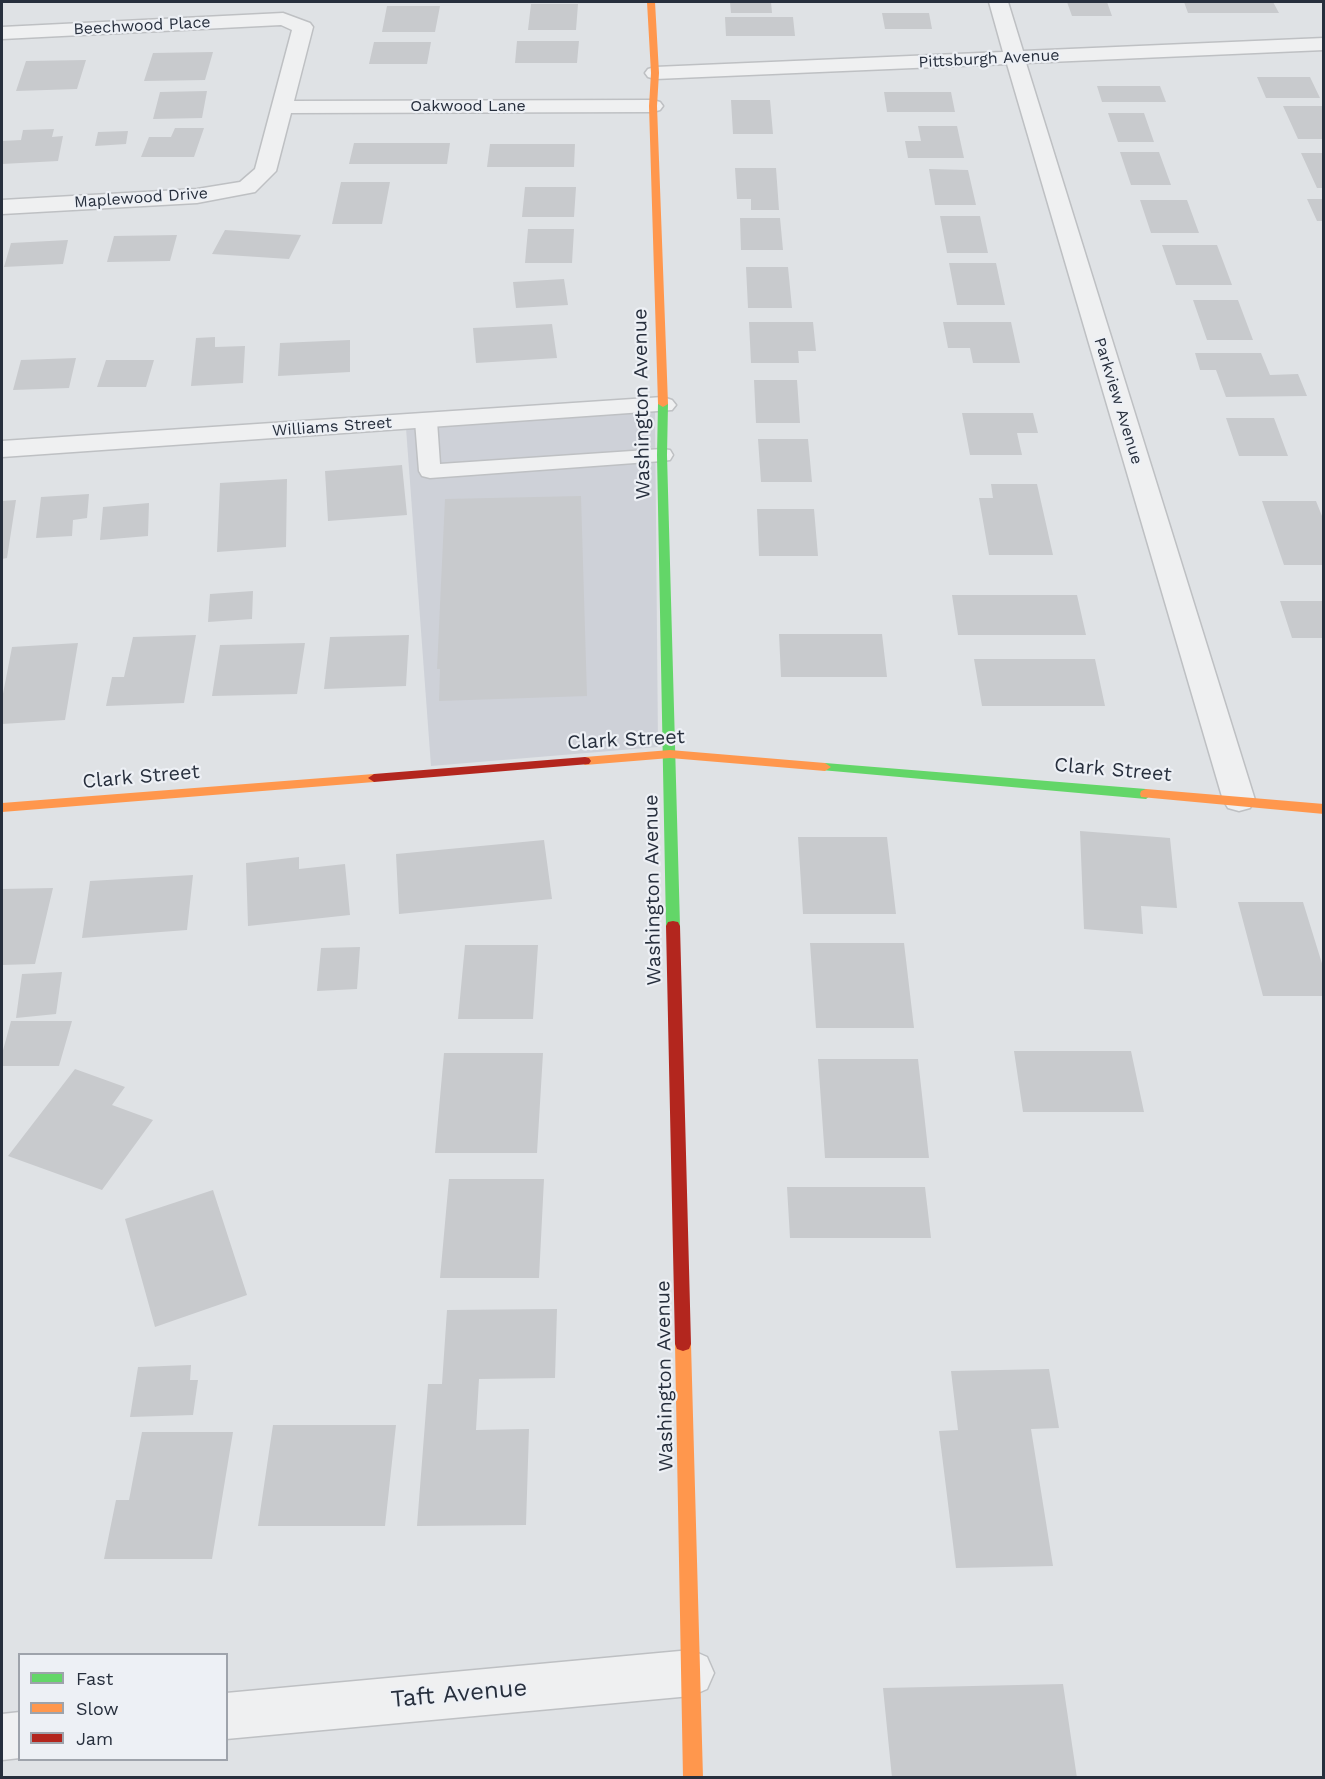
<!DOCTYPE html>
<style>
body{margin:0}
#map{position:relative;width:1325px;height:1779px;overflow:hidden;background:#dfe2e5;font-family:"Work Sans",sans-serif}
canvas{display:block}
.frame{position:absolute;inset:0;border:3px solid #272f3d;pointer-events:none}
.legend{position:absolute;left:18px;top:1653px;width:210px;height:108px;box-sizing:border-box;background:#edf0f5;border:2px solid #9ea3ab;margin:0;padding:8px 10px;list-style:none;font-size:18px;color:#272f3d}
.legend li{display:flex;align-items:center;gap:12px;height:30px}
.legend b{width:30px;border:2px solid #9ea3ab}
</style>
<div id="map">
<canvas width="1325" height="1779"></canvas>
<div class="frame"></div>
<ul class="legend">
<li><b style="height:8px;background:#63d668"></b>Fast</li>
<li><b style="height:8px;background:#ff974d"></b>Slow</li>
<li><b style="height:8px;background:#b3261e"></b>Jam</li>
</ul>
</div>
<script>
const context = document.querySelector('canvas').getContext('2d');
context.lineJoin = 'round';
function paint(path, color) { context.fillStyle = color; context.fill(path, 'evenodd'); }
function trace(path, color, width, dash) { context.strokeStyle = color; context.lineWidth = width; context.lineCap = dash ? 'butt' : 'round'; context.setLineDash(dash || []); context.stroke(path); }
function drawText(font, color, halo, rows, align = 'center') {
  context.font = font + ' "Work Sans",sans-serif'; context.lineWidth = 4.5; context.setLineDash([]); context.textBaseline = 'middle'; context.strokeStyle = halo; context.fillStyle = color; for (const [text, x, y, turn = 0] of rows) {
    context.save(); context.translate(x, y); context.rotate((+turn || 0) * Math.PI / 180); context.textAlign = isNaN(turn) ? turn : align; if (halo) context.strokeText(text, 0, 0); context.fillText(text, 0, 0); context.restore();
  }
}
const built = new Path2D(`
 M655,411L658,747L431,766L406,428Z`);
const building = new Path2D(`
 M730,2H771L772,13H731Z
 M1067,2H1107L1112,16H1072Z
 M1184,2H1273L1279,13H1188Z
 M531,4H578L576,30H528Z
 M387,6H440L435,32H382Z
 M882,13H929L932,29H885Z
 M725,17H793L795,36H726Z
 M517,41H579L577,63H515Z
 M374,42H431L427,64H369Z
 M213,52L205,80L144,81L153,53Z
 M86,60L77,89L16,91L26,61Z
 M1257,77H1310L1320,98H1266Z
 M1097,86H1160L1166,102H1102Z
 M207,91L202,118L153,119L160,92Z
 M884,92H951L955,112H887Z
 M731,100H770L773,134H733Z
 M1283,106H1324V139H1298Z
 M1108,113H1144L1154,142H1118Z
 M918,126H957L964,158H908L905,141H921Z
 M175,128H204L194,157H141L149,137H171Z
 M54,129L52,137L63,136L58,161L2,164V141L21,140L23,130Z
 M128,131L126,144L95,146L98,132Z
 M354,143H450L447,164H349Z
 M490,144H575L574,167H487Z
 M1120,152H1159L1171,185H1131Z
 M1301,153H1324V188H1317Z
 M735,168H776L779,210H751V199H737Z
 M929,169L968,170L976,205H935Z
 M341,182H390L382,224H332Z
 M525,187H576L574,217H522Z
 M1307,199H1324V221H1317Z
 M1140,200H1187L1199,233H1151Z
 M940,216H980L988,253H947Z
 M740,218H780L783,250H741Z
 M528,229H574L572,263H525Z
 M225,230L301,235L289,259L212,254Z
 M177,235L170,261L107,262L114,236Z
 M68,240L63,264L4,267L11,243Z
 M1162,245H1217L1232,285H1176Z
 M949,263H996L1005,305H957Z
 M746,267H788L792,308H748Z
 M564,279L568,305L516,308L513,282Z
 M1193,300H1238L1253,340H1207Z
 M749,322H813L816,351H798L799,363H751Z
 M943,322H1011L1020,363H973L970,348H948Z
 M552,324L557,358L476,363L473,328Z
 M215,337V347L245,346L243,383L191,386L196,338Z
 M350,340V372L278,376L280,343Z
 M1195,353H1261L1270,375L1298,374L1307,396L1226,397L1216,370H1200Z
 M76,358L69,388L13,390L21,360Z
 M106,360H154L146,387H97Z
 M754,380H797L800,423H756Z
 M962,413H1033L1038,433H1017L1022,455H970Z
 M1226,418H1274L1288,456H1239Z
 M758,439H808L812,482H761Z
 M402,465L407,515L328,521L325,471Z
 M287,479L286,547L217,552L220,483Z
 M991,484H1037L1053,555H989L979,498H993Z
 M89,494L87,518L73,520L72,536L36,538L41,497Z
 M581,496L587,696L439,701L440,669H437L445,499Z
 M16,500L7,558L2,559V501Z
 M1262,501H1316L1324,521V565H1284Z
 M149,503L148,536L100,540L103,507Z
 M757,509H814L818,556H759Z
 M253,591L252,619L208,622L210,594Z
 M952,595H1077L1086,635H958Z
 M1280,601H1324V638H1292Z
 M779,634H882L887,677H781Z
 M196,635L184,703L106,706L112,677H124L133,637Z
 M409,635L406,686L324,689L330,637Z
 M78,643L65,720L2,724V699L12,647Z
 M305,643L297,694L212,696L220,645Z
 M974,659H1095L1105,706H982Z
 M1080,831L1170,838L1177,908L1141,906L1143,934L1084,929Z
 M798,837H887L896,914H803Z
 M544,840L552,899L399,914L396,854Z
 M299,857V869L345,864L350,915L248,926L246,863Z
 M193,875L187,930L82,938L90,881Z
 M53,888L35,964L2,965V889Z
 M1238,902H1303L1324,970V996H1263Z
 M810,943H904L914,1028H816Z
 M465,945H538L533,1019H458Z
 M360,947L357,989L317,991L321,948Z
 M62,972L56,1014L16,1018L22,974Z
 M11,1021H72L59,1066H2V1054Z
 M1014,1051H1131L1144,1112H1023Z
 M444,1053H543L537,1153H435Z
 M818,1059H918L929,1158H825Z
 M75,1069L125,1087L112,1105L153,1120L102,1190L8,1156Z
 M449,1179H544L539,1278H440Z
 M787,1187H925L931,1238H790Z
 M213,1190L247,1295L155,1327L125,1219Z
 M557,1309L555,1378L479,1379L476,1430L529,1429L526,1525L417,1526L428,1384H442L447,1310Z
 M191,1365L190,1380H198L193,1415L130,1417L138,1367Z
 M1049,1369L1059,1428L1031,1429L1053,1566L956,1568L939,1431L958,1430L951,1371Z
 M273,1425H396L385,1526H258Z
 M142,1432H233L212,1559H104L116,1500H129Z
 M1063,1684L1077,1778H892L883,1688Z`);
const lane = new Path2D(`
 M426,415L433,417L437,421L440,464L662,449L670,450L673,455L670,460L662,461L430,478L422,476L419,471L415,421L419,417Z`);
const street = new Path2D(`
 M989,2H1008L1023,51L1324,38V50L1026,63L1255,800L1250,808L1239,811L1228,808L1223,800L1007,64L655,79L648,77L645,73L648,69L655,67L1003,52Z
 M283,13L310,23L313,27L294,101L653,100L660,102L663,106L660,110L653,112L291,113L276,171L255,192L197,203L2,214V200L197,189L240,182L255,169L292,30L281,25L2,39V27Z
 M663,397L672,400L676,405L672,410L2,457V441Z
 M691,1650L707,1657L714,1673L707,1689L691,1696L226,1739V1693Z
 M20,1712V1758L2,1760V1714Z`);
const fast = new Path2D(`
 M663,401L668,404L667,455L680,926L678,930H668L666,926L657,455L658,404Z
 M825,763L1146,789L1152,794L1146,799L821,770L819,767L821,764Z`);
const slow = new Path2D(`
 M647,2H655L659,73L657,106L668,404L663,407L658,404L649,106L651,73Z
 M670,750L825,763L831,767L825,771L670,758L585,765L579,761L585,757Z
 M374,774L380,778L374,782L2,812V803Z
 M1146,789L1324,804V814L1141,797L1140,794L1141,791Z
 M683,1337L689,1339L691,1344L703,1778H683L675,1344L677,1339Z`);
const jam = new Path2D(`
 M585,757L589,758L591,761L589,764L374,782L368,778L374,774Z
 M673,921L678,922L680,926L691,1344L689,1349L683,1351L677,1349L675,1344L666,926L668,922Z`);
const farStreetnames = [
 ["Beechwood Place",142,26,-3],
 ["Pittsburgh Avenue",989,59,-3],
 ["Oakwood Lane",468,106],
 ["Maplewood Drive",141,198,-4],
 ["Parkview Avenue",1118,401,73],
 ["Williams Street",332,427,-4]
];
const streetNames = [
 ["Washington Avenue",642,404,-91],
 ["Clark Street",626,740,-3],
 ["Clark Street",1113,770,5],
 ["Clark Street",141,777,-5],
 ["Washington Avenue",653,890,-91],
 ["Washington Avenue",665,1376,-91]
];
const nearStreetnames = [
 ["Taft Avenue",459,1694,-5]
];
paint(built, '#ced1d8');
paint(building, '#c8cacd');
trace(lane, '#bec0c3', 3);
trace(street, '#bec0c3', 3);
paint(lane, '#eff0f1');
paint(street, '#eff0f1');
paint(fast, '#63d668');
paint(slow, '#ff974d');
paint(jam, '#b3261e');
drawText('16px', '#272f3d', '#edf0f5', farStreetnames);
drawText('20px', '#272f3d', '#edf0f5', streetNames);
drawText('24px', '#272f3d', '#edf0f5', nearStreetnames);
</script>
